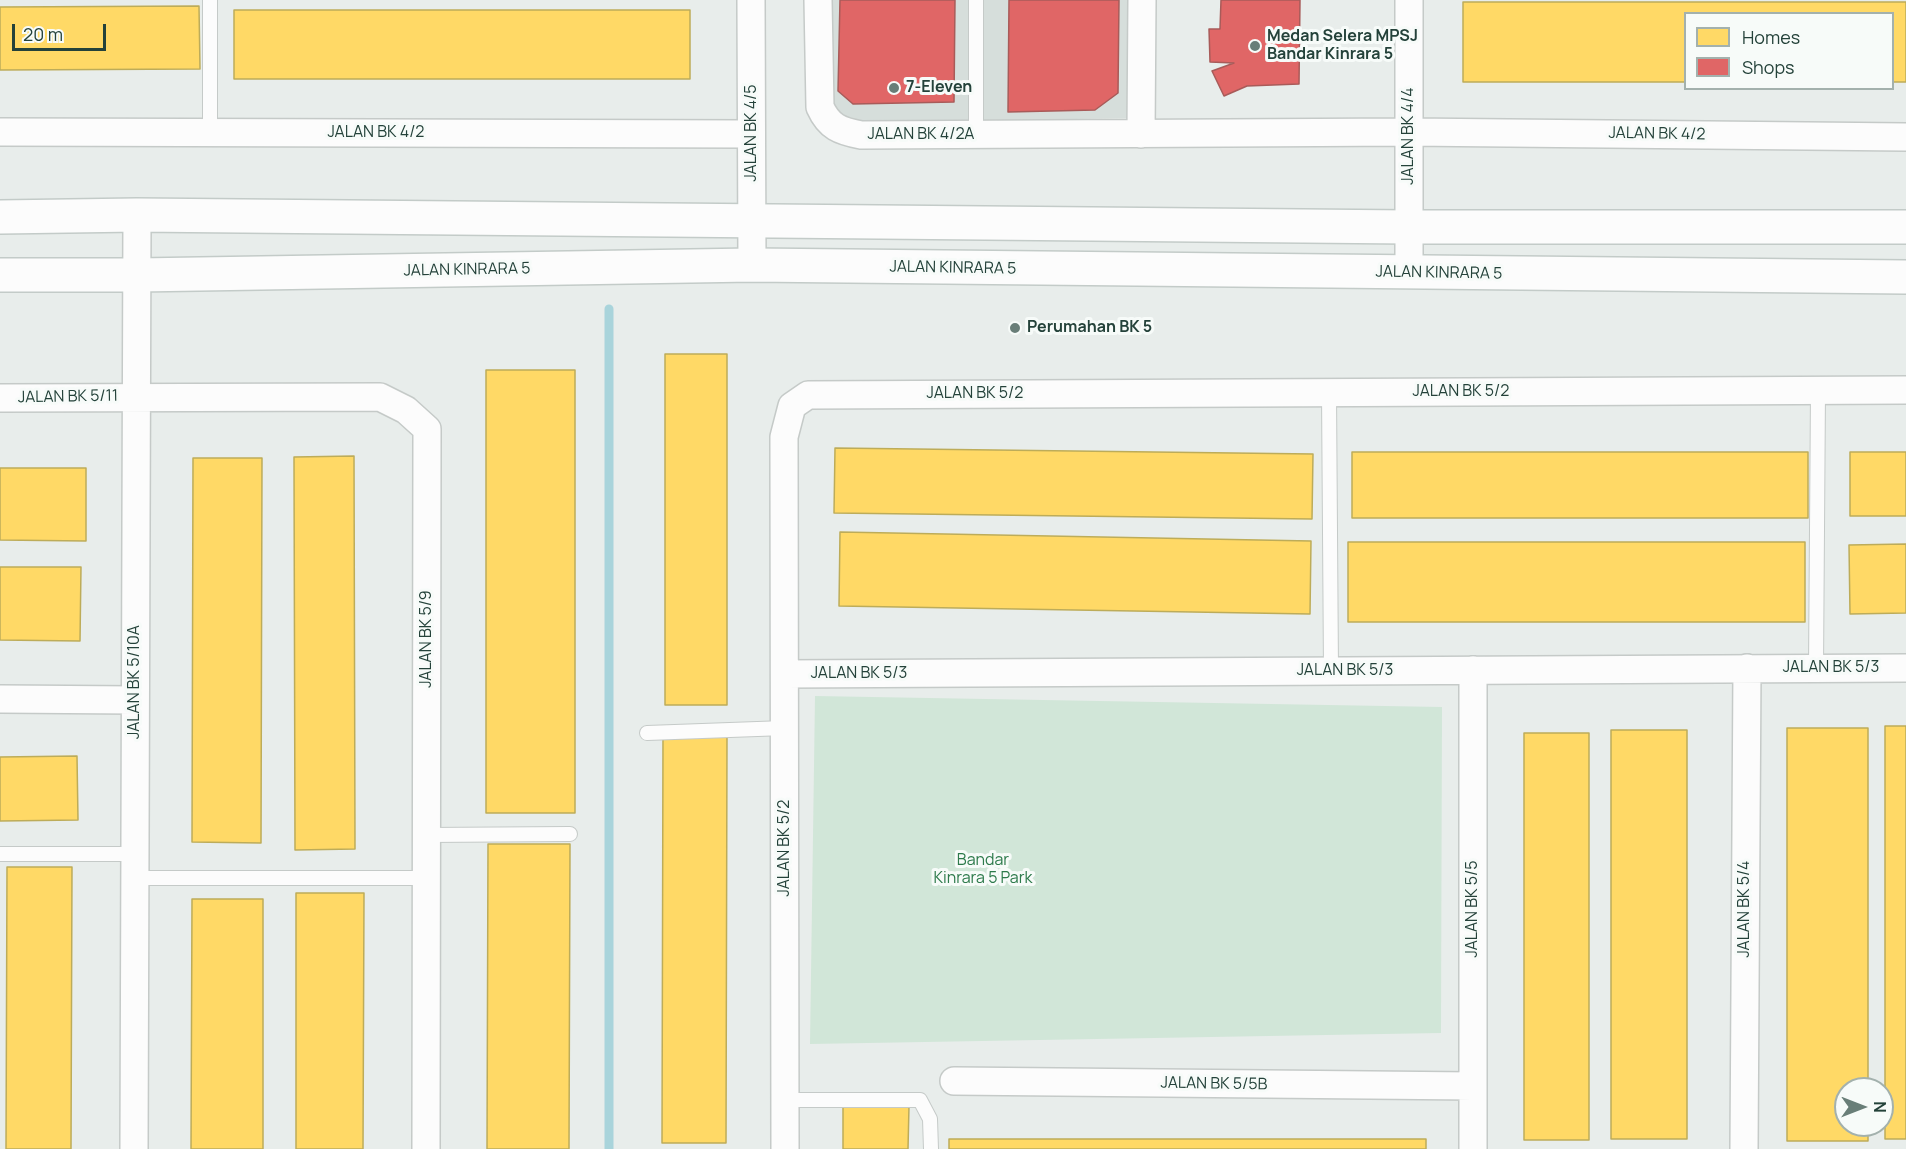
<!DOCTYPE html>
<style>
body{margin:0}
#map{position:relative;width:1906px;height:1149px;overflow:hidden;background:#e8edeb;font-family:Manrope,sans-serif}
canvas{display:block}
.legend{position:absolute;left:1684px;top:12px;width:210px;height:78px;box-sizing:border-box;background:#f7fbf9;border:2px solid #a3b1ad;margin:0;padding:8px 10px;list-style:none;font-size:18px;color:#24423a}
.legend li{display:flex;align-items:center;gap:12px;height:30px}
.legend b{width:30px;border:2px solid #a3b1ad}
.north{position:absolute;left:1834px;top:1077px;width:60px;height:60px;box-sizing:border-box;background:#f7fbf9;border:2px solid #a3b1ad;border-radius:50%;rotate:90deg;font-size:16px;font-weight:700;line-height:24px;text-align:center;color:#24423a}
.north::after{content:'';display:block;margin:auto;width:21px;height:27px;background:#697e78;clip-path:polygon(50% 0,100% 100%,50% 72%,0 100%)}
.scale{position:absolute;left:12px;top:24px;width:94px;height:27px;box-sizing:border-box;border:3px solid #24423a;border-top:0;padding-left:8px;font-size:18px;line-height:21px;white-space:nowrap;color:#24423a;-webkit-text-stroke:4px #f7fbf9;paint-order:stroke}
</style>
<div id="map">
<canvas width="1906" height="1149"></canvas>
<ul class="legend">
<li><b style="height:16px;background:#ffd966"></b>Homes</li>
<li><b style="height:16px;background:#e06666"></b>Shops</li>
</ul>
<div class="north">N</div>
<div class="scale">20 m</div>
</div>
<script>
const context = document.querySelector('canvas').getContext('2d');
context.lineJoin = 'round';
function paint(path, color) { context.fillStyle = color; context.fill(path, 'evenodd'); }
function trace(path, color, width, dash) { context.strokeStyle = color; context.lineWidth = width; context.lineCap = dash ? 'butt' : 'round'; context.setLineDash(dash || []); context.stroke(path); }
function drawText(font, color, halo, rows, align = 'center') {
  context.font = font + ' Manrope,sans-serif'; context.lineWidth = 6; context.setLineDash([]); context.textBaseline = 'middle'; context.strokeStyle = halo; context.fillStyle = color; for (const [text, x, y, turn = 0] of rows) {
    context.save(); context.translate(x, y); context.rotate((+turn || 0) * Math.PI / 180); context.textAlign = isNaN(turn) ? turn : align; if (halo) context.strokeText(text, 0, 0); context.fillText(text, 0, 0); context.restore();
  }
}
const built = new Path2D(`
 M831,0H1130L1131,118L859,123L840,118L831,104Z`);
const green = new Path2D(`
 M815,696L1442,707L1441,1033L810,1044Z`);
const homes = new Path2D(`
 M1463,2H1906V82H1892V14H1686V82H1463Z
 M199,6L200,69L0,70V7Z
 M234,10H690V79H234Z
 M665,354H727V705H665Z
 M486,370H575V813H486Z
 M835,448L1313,454L1312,519L834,513Z
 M1352,452H1808V518H1352Z
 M1850,452H1906V516H1850Z
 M354,456L355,849L295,850L294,457Z
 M193,458H262L261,843L192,842Z
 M0,468H86V541L0,540Z
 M840,532L1311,541L1310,614L839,606Z
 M1348,542H1805V622H1348Z
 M1906,544V613L1850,614L1849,545Z
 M0,567H81L80,641L0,640Z
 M1885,726H1906V1139H1885Z
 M1787,728H1868V1089H1846V1125H1868V1141H1787Z
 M1611,730H1687V1139H1611Z
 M1524,733H1589V1140H1524Z
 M663,734H727L726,1143H662Z
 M77,756L78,820L0,821V757Z
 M488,844H570L569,1149H487Z
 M7,867H72L71,1149H6Z
 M296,893H364L363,1149H296Z
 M192,899H263V1149H191Z
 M843,1106H909L908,1149H843Z
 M949,1139H1426V1149H949Z`);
const shops = new Path2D(`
 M840,0H955L954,102L853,104L838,91Z
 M1009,0H1119L1118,93L1095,110L1008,112Z
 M1221,0H1300L1299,84L1247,86L1224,96L1212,71L1234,63L1210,62L1209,29H1220Z`);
const stream = new Path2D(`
 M609,309V1149`);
const service = new Path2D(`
 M210,0V133
 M976,0V135
 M1329,393L1331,671
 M1816,668L1818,391
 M647,733L785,728
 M427,835L570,834
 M0,854H135
 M134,878H427
 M785,1100H920L930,1119L931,1149`);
const minor = new Path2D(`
 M751,0L752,265
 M818,0L820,107C829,127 840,131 861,135L1409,132L1906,137
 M1409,0V273
 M0,132L751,134
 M1141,134L1142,0
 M0,398L380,397L406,410L427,429L426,1149
 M1473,670V1149
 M785,674L1906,668
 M0,699L135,700
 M954,1081L1473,1086
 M134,1149L137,215
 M785,1149L784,437L792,406L808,395L1906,390
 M1744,1149L1747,668`);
const secondary = new Path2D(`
 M0,217L137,215L1409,227H1906
 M0,275H138L752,265L1906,277`);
const markers = [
 [1255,46,6,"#697e78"],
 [894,88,6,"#697e78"],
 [1015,328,6,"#697e78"]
];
const poiNames = [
 ["Medan Selera MPSJ",1267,37],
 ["Bandar Kinrara 5",1267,55],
 ["7-Eleven",906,88],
 ["Perumahan BK 5",1027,328]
];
const streetNames = [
 ["JALAN BK 4/2",376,133],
 ["JALAN BK 4/5",752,133,-90],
 ["JALAN BK 4/2",1657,134,1],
 ["JALAN BK 4/2A",921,135],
 ["JALAN BK 4/4",1409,136,-90],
 ["JALAN KINRARA 5",953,268,1],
 ["JALAN KINRARA 5",467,270,-1],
 ["JALAN KINRARA 5",1439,273,1],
 ["JALAN BK 5/2",1461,392],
 ["JALAN BK 5/2",975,394],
 ["JALAN BK 5/11",68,397,-1],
 ["JALAN BK 5/9",427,639,-90],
 ["JALAN BK 5/3",1831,668],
 ["JALAN BK 5/3",1345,671],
 ["JALAN BK 5/3",859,674],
 ["JALAN BK 5/10A",135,682,-90],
 ["JALAN BK 5/2",785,848,-90],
 ["JALAN BK 5/5",1473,909,-90],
 ["JALAN BK 5/4",1745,909,-90],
 ["JALAN BK 5/5B",1214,1084,1]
];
const parkNames = [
 ["Bandar",983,861],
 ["Kinrara 5 Park",983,879]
];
paint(built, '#d6dedb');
paint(green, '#d1e6d8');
paint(homes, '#ffd966');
trace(homes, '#bdac59', 1.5);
paint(shops, '#e06666');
trace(shops, '#a85b59', 1.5);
trace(stream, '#a9d4db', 9);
trace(service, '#c5cac8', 16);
trace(minor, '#c5cac8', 30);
trace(secondary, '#c3cbc8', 36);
trace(service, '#fcfcfc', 14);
trace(minor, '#fcfcfc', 27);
trace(secondary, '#fcfcfc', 33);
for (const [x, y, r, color] of markers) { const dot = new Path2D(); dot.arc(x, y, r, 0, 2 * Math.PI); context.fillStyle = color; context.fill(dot); trace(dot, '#f7fbf9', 2); }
drawText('bold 16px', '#24423a', '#f7fbf9', poiNames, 'left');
drawText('16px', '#24423a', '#f7fbf9', streetNames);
drawText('16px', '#2d7a4b', '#f7fbf9', parkNames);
</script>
